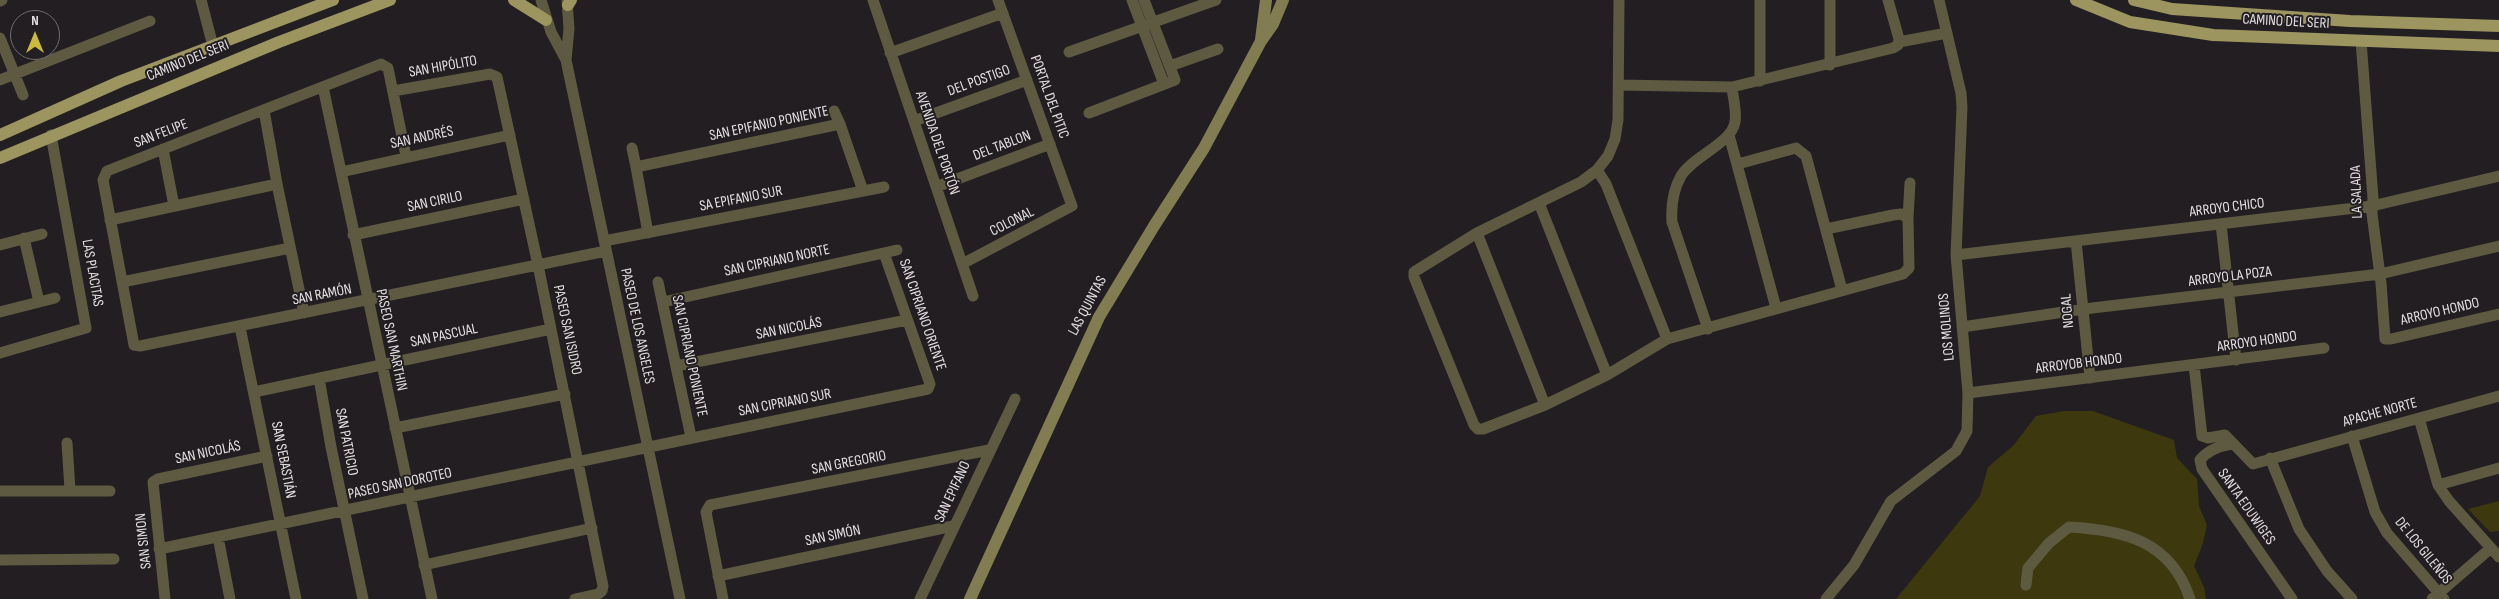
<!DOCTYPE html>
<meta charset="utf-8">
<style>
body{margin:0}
#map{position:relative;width:2499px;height:599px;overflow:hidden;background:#231e21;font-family:"Sofia Sans Condensed",sans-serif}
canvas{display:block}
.north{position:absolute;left:10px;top:10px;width:50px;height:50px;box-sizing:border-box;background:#231e21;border:1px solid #706c6e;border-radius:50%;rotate:0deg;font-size:14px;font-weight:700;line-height:20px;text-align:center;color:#e4e0e2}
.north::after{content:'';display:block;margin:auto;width:18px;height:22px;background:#caba3a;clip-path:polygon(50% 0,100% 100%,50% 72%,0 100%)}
</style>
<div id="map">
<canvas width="2499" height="599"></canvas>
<div class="north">N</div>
</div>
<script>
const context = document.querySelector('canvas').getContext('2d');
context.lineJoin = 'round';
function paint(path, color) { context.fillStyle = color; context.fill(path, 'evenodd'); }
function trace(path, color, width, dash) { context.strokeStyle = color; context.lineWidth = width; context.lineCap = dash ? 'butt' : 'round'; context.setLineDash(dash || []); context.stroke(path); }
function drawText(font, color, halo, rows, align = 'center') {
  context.font = font + ' "Sofia Sans Condensed",sans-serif'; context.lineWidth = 4; context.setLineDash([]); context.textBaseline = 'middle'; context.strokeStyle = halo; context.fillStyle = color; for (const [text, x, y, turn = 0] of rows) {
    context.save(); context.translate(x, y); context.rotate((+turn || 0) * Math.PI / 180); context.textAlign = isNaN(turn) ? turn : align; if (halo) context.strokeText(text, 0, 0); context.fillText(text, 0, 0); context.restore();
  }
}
const green = new Path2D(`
 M2064,411H2093L2174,440L2177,458L2197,479L2199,506L2207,525L2203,543L2194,566L2204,587L2206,599H1896L1980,496L1988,467L2013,446L2036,416Z
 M2499,501V531L2490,532L2468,509Z`);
const street = new Path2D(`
 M201,0L213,46
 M541,0L551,32L566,60L680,599
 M873,0L973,296
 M1132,0L1164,84
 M1619,0L1618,120L1615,139L1608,156L1597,170L1581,182L1477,233L1414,272V277L1474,425L1478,429H1483L1545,405L1607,375L1667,339L1903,274L1909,268L1908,218L1910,183
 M0,1L2,0
 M0,38L23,95
 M2361,41L2373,198L2372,214L2381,283L2385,339H2391L2499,314
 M1899,42L1947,33
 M1069,52L1216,0
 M890,53L1003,13
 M566,60L569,29L567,0
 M1830,65V0
 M1170,66L1218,49
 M0,80L150,21
 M1760,81V0
 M1619,85L1732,87L1893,48L1898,45L1899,39L1888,0
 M323,87L432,599
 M393,91L490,74L497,77L538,265L603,586L602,591L598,594L575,599
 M264,110L277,184L304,313
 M834,111L840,124
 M1089,113L1175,80L1144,0
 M914,121L1027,80
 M1729,135L1776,308
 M632,148L636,167
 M163,149L174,206
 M406,156L388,68L381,64L107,171L103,180L134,345L140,346L606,251
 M1738,164L1796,148L1806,156L1842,290
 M1597,170L1606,184L1667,339
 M341,172L510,135
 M936,187L1050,144
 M1539,203L1607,375
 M110,220L277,184
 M2221,224L2236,360
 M1826,229L1893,215L1901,214L1908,218
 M648,233L636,167L840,124L863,191
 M1477,233L1545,405
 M353,235L524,199
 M24,238L39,302
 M604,241L884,187
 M2076,241L2090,378
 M0,245L42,234
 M1956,255L2372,206L2499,176
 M962,264L1072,206L998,0
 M122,282L290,248
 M658,282L691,437
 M663,302L897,250
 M0,312L55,298
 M240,327L296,599
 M1962,327L2084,309L2380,274L2499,246
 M1708,329L1672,222C1671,207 1673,190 1681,176C1692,157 1732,143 1735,122C1737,112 1733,98 1732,87
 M0,353L86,328L51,135
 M2194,365L2202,436L2208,438L2225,435L2253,464L2499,396
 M676,366L907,320
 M319,378L331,447L363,599
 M254,392L551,329
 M1968,393L2324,348
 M2419,418L2438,485L2449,501L2499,557
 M395,428L565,394
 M2352,436L2375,512L2387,533L2444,599
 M67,443L70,490
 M2232,444C2219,446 2208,450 2200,460L2202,469L2292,599
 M2270,458L2299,529L2327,571L2352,599
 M2438,485L2499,468
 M0,491H110
 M218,537L230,599
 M159,549L928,389L930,384L884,253
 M0,560L114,559
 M424,565L592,528
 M718,576L953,526
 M2026,585L2028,568L2049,543L2069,527C2124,530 2171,541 2190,599
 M165,599L153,482L158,479L267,456
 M723,599L706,512L710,505L989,450
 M920,599L1015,399
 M1826,599L1854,565L1891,501L1956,451L1967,431L1968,393L1956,255L1962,107L1961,93L1939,0
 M2432,599L2491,548`);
const secondary = new Path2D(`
 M1261,40L1266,0
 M970,599L1099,317L1154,226L1204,148L1261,41L1273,24L1283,0`);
const primary = new Path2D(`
 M514,0L546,20
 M2076,0L2130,22L2213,35L2499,46
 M2134,0L2172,9L2350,21L2499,26
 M568,5L571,0
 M0,135L121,81L333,0
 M0,158L279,42L390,0`);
const streetNames = [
 ["CAMINO DEL SERI",2286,22,3],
 ["CAMINO DEL SERI",188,61,-22],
 ["SAN HIPÓLITO",443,67,-10],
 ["DEL POSTIGO",979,81,-20],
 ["PORTAL DEL PITIC",1049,97,70],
 ["SAN EPIFANIO PONIENTE",769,124,-12],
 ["SAN FELIPE",161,134,-21],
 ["SAN ANDRÉS",422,138,-12],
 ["AVENIDA DEL PORTÓN",937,143,71],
 ["DEL TABLON",1002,146,-21],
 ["LA SALADA",2357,192,-92],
 ["SA EPIFANIO SUR",741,199,-11],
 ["SAN CIRILO",435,202,-12],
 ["ARROYO CHICO",2227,208,-7],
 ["COLONAL",1012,222,-27],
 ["SAN CIPRIANO NORTE",777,261,-12],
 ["LAS PLACITAS",92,273,80],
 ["ARROYO LA POZA",2230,277,-7],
 ["SAN RAMÓN",322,295,-11],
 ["LAS QUINTAS",1088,306,-62],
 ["NOGAL",2068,311,-95],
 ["ARROYO HONDO",2440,312,-13],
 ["SAN CIPRIANO ORIENTE",922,315,71],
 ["PASEO DE LOS ANGELES",637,326,78],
 ["LOS MOLINOS",1947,327,-95],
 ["SAN NICOLÁS",789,329,-11],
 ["PASEO SAN ISIDRO",567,330,78],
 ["SAN PASCUAL",444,336,-12],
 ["PASEO SAN MARTHIN",391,340,78],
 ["ARROYO HONDO",2257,342,-8],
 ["SAN CIPRIANO PONIENTE",689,356,78],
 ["ARROYOB HONDO",2079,364,-7],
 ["SAN CIPRIANO SUR",785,403,-11],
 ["APACHE NORTE",2380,413,-15],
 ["SAN PATRICIO",346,442,79],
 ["SAN NICOLÁS",208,453,-12],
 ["SAN SEBASTIÁN",283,460,79],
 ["SAN GREGORIO",849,463,-11],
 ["PASEO SAN DOROTEO",400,484,-12],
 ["SAN EPIFANO",953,492,-65],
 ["SANTA EDUWIGES",2246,507,55],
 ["SAN SIMÓN",833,536,-12],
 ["SAN SIMON",144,541,-96],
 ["DE LOS GILEÑOS",2423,551,51]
];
paint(green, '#3d380d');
trace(street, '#5d5a41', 11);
trace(secondary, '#817c52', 12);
trace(primary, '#9c955f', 12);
drawText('15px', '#e4e0e2', '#231e21', streetNames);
</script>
